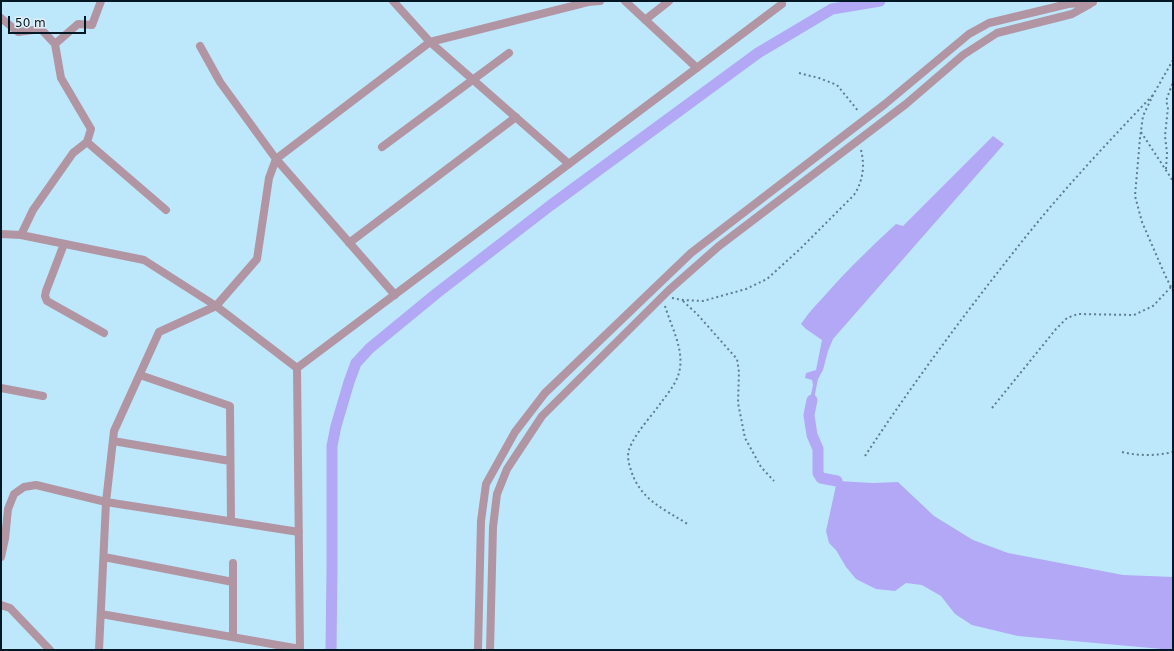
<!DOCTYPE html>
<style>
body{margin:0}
#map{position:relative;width:1174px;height:651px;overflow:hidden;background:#bde7fb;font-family:"DejaVu Sans",sans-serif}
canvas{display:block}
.frame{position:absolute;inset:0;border:2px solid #001824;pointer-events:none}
.scale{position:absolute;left:8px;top:16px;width:78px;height:18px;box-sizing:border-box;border:2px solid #001824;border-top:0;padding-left:5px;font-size:12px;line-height:14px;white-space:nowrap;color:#001824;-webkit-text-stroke:3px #e2eff6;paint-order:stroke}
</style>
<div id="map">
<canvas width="1174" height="651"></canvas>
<div class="frame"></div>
<div class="scale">50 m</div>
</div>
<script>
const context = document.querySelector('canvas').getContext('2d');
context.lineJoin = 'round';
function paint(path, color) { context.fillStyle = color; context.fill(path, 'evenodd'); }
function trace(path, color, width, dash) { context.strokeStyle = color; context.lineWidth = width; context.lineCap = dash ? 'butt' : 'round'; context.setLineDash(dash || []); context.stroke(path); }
const water = new Path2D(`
 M993,136L1004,144L833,339L828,351L823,370L818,379L814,399H810L813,385L812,380L805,378L806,373L816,370L822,340L806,329L801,324C809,312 818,303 827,293C849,268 872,246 896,224L903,226Z
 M837,481L873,483L898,482L934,516L973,540L1008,553L1123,575L1173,577V650L1018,636L972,625L955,614L941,596L922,585L906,583L895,591L876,589L856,579L846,567L836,550L829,543L826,531Z`);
const canal = new Path2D(`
 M812,400L809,415L812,435L818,449V473L821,478L837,481
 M331,650L332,568V446L336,426L349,382L356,363L370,348L437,293L551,205L758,53L832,9L880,1`);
const path = new Path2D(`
 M1173,60L1153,95L1143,116L1140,138L1135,196L1142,222L1165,275L1173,291
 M799,73L819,78L837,85L859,112
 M1141,132L1173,181
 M1166,169L1167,153L1165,136L1168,107L1166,101L1173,82
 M672,298L683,300L703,301L746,289L767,279L800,249L854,195C863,181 865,166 861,150
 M683,301L697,314L737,359L739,372L738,403L745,438L761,467L774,481
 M665,306C671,326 683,347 680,368C678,382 668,393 660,404C650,418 637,431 630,447C627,453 628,461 630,467C639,500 663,508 689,525
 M992,408L1056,329L1067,318L1078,314L1134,315L1153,306L1171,287
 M1122,452C1139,456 1156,456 1173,452
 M865,456C913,383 966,312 1020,244C1061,192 1107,143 1153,95`);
const street = new Path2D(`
 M393,1L430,42L569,164
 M625,1L697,68
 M1,18L18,32L41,29L55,44L61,78L91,129L87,142L73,153L33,210L21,235
 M645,20L669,1
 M55,44L78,24L92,25L101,1
 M200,46L220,82L276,159L395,295
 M87,142L166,210
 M382,147L509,53
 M1,234L21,235L144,260L216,306L297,368
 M349,243L516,117
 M64,244L46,291L45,296L47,301L104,333
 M140,375L230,406L231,521
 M1,388L43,396
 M113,441L230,461
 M1,557L5,539L8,509L14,494L24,487L36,485L106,502L299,532
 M104,557L233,582
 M1,605L10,608L50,650
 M101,614L300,649
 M233,637V563
 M99,650L106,502L114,431L159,332L216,306L257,259L269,178L276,159L430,42L588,2L600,1
 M300,650L297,368L782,4
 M478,650L481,521L486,484L515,432L545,393L691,253L885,104L969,34L989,23L1068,4L1093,2
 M490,650L493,527L497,494L507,469L542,416L669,290L719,246L906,104L963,55L997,33L1072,14L1090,4`);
paint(water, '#b2a8f5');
trace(canal, '#b2a8f5', 11);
trace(path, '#5d7e8e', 2, [2, 3]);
trace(street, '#b195a2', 8);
</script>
